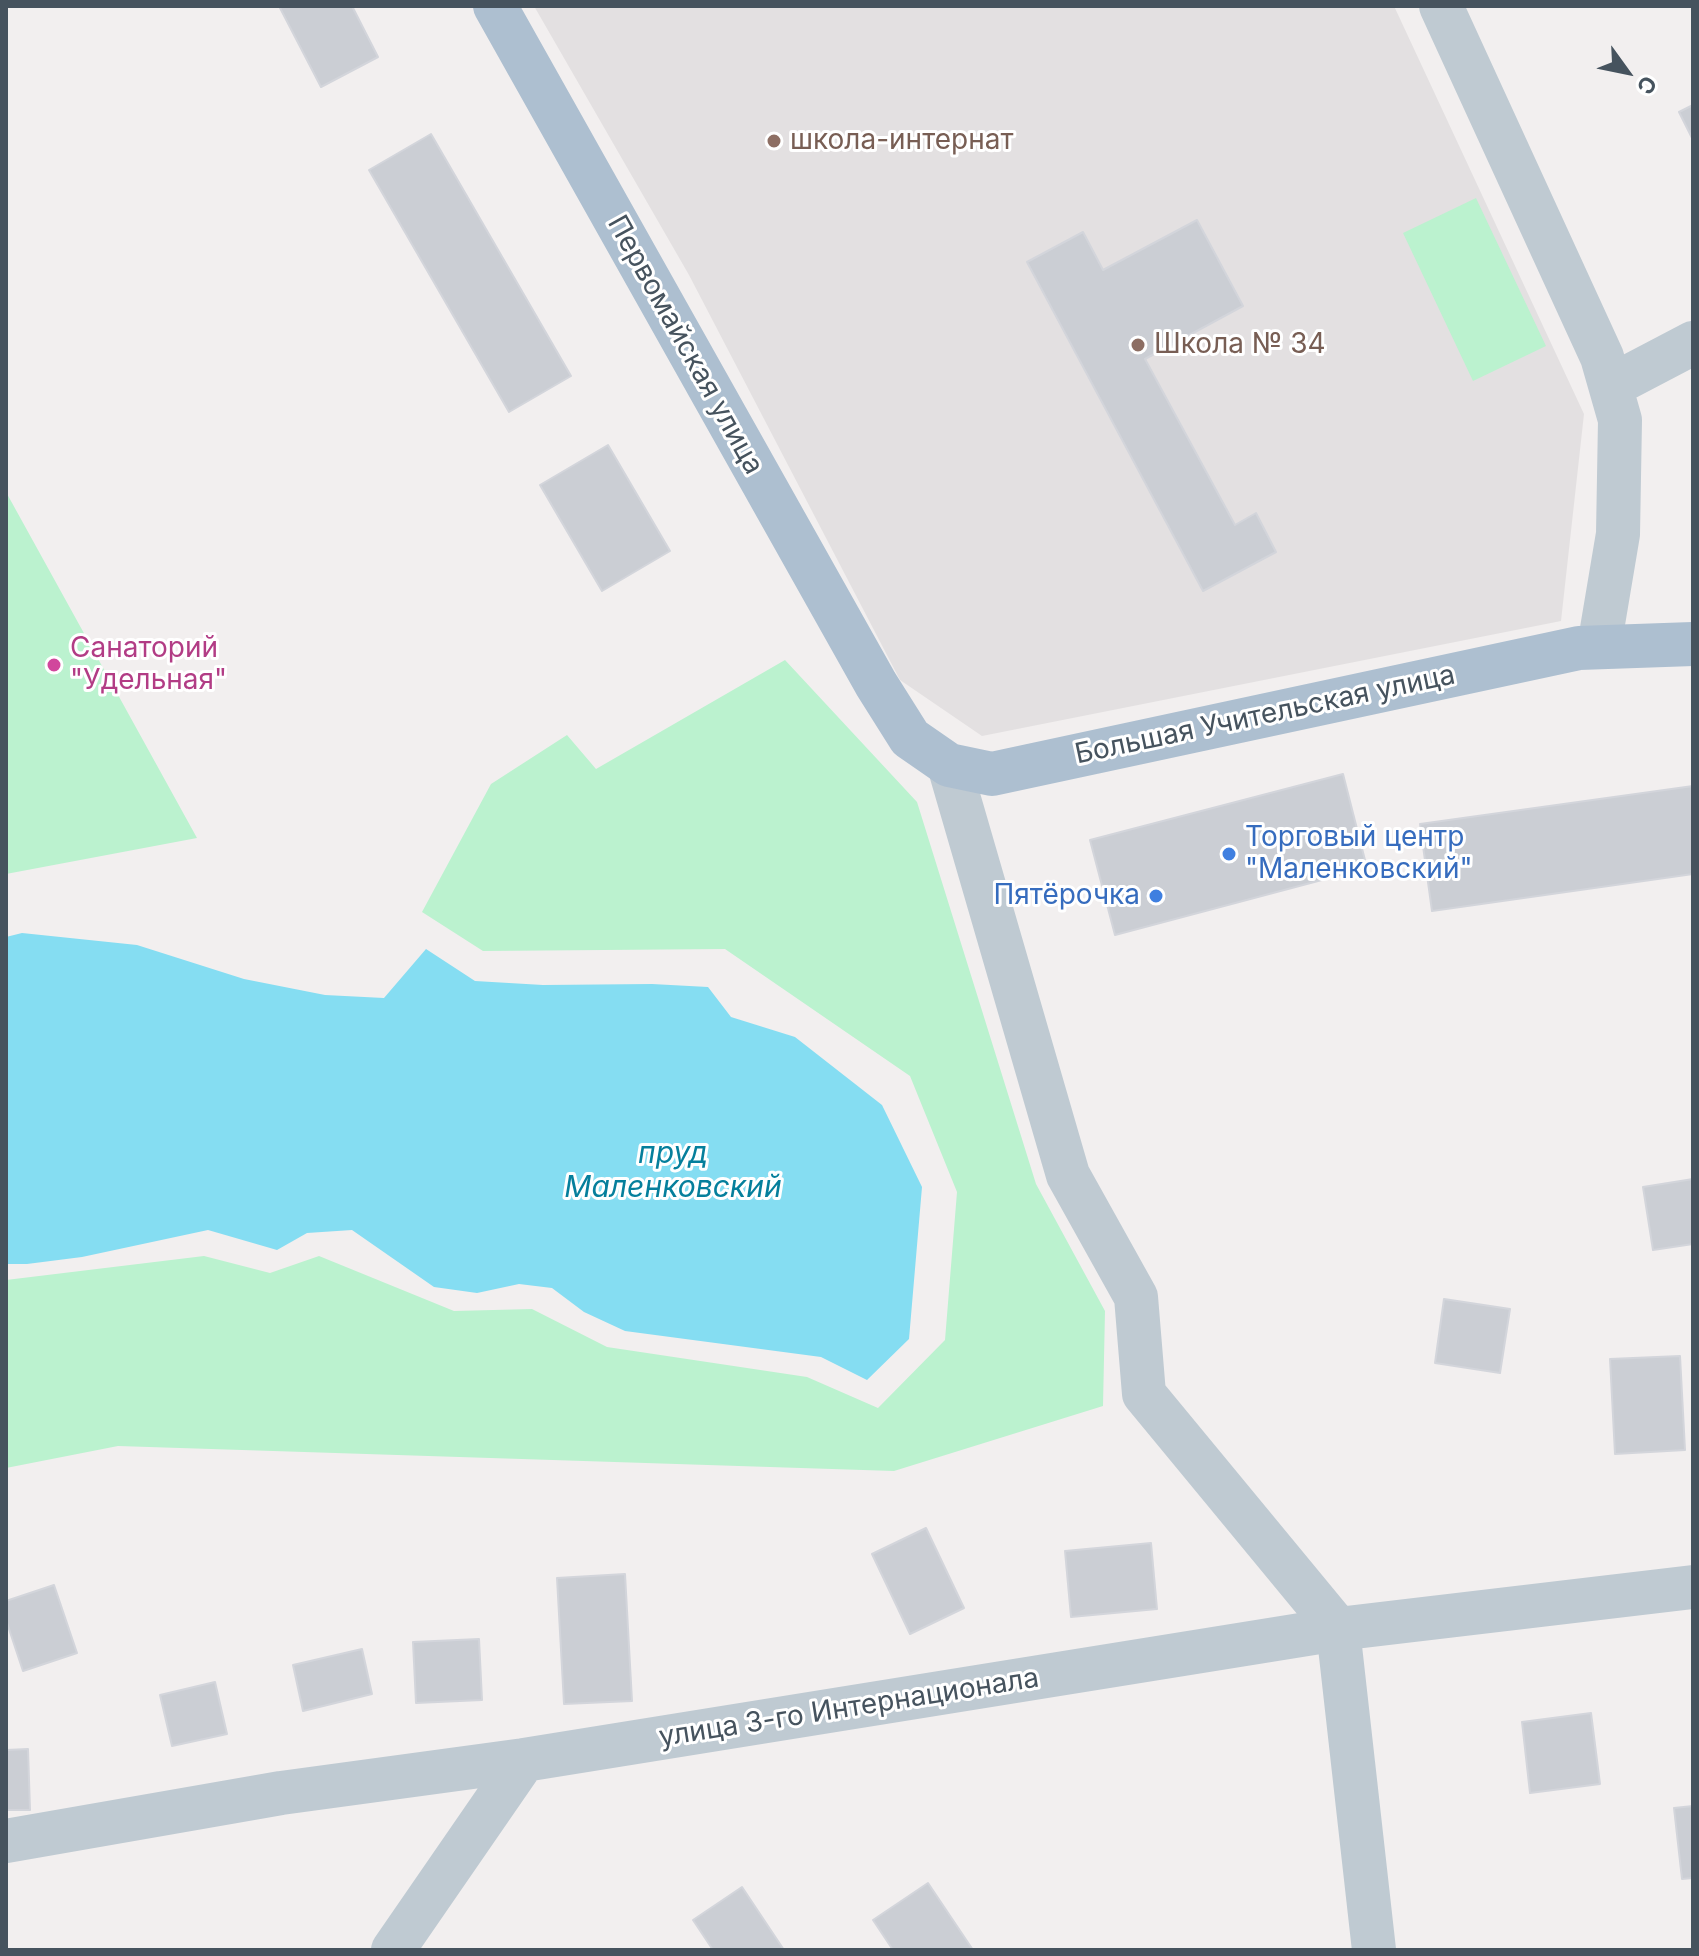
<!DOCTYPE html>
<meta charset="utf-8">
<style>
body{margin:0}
#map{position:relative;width:1699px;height:1956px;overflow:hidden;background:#f2efef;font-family:Inter,sans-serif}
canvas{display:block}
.frame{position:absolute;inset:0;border:8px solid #46535e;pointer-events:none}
.north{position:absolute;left:1587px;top:32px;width:80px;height:80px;-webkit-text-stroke:6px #fff;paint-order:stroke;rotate:123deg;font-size:22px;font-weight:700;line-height:32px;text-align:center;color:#46535e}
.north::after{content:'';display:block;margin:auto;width:28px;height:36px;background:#46535e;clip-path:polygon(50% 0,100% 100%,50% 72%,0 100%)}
</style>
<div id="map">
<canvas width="1699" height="1956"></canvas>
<div class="frame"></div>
<div class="north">С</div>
</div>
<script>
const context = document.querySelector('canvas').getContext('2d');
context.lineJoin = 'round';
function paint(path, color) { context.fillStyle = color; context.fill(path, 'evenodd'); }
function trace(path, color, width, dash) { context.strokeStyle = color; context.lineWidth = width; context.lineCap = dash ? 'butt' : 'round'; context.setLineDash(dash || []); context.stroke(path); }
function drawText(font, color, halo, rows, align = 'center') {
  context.font = font + ' Inter,sans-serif'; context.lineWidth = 6; context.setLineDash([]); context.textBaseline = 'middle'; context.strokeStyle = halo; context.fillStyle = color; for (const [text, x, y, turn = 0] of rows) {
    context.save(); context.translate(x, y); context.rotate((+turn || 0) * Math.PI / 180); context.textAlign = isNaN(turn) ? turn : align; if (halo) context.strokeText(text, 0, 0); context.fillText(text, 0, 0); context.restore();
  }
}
const education = new Path2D(`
 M534,6H1394L1584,414L1561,621L982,736L900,680L689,275Z`);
const green = new Path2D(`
 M1476,198L1546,346L1473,381L1403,233Z
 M6,492L197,838L6,874Z
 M785,660L917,802L1036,1184L1105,1311L1103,1406L894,1471L118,1446L6,1468V1280L204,1256L270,1273L319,1256L454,1311L532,1309L607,1347L807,1377L878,1408L945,1340L957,1192L910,1076L725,949L483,951L422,912L491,784L567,735L596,769Z`);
const water = new Path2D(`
 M22,933L137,945L244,979L325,995L384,998L426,949L475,981L543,985L652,984L708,987L731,1017L795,1037L882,1105L922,1187L909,1339L867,1380L821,1357L625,1331L584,1312L552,1288L519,1284L477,1293L434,1287L352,1230L307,1233L277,1250L208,1230L82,1257L27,1264H6V937Z`);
const building = new Path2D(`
 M279,6H352L378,57L321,87Z
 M1693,105V140L1679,112Z
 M431,134L571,376L509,412L369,170Z
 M1197,220L1243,306L1145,359L1235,525L1256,513L1276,552L1203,591L1027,262L1083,232L1103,270Z
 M608,445L670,551L602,591L540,485Z
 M1343,774L1367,868L1115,935L1090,840Z
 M1693,786V874L1432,911L1420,824Z
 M1693,1179V1244L1653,1250L1643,1187Z
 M1444,1299L1510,1309L1500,1373L1435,1363Z
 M1680,1356L1685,1450L1615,1454L1610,1359Z
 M926,1528L964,1608L910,1634L872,1554Z
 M1151,1543L1157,1609L1071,1617L1065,1551Z
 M625,1574L632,1701L564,1704L557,1578Z
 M54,1585L77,1653L23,1671L6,1620V1601Z
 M479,1639L482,1700L416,1703L413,1642Z
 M362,1649L372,1694L303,1711L293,1665Z
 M215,1682L227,1734L172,1746L160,1695Z
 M1591,1713L1600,1784L1530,1793L1522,1722Z
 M28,1749L30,1810H6V1750Z
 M1693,1806V1878L1682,1879L1674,1808Z
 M928,1883L973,1950H893L873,1920Z
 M742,1887L784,1950H713L693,1920Z`);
const minor = new Path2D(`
 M1441,6L1602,357L1620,420L1618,534L1599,647
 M1611,386L1693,343
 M949,765L1068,1175L1136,1297L1144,1394L1338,1629L1374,1950
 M6,1841L281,1793L524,1760L1338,1629L1693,1587
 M393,1950L524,1760`);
const major = new Path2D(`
 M495,6L876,684L910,738L949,765L992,774L1579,648L1693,644`);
const markers = [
 [774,141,8,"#8d6e63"],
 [1138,345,8,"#8d6e63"],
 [54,665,8,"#d1479c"],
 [1229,854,8,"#3f7fe0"],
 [1156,896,8,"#3f7fe0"]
];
const educationNames = [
 ["школа-интернат",790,141],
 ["Школа № 34",1154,345]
];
const streetNames = [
 ["Первомайская улица",685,345,61],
 ["Большая Учительская улица",1265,715,-12],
 ["улица 3-го Интернационала",849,1708,-9]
];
const hotelNames = [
 ["Санаторий",70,649],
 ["\"Удельная\"",70,681]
];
const shopNames = [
 ["Торговый центр",1245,838],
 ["\"Маленковский\"",1245,870],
 ["Пятёрочка",1140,896,"right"]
];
const waterNames = [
 ["пруд",673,1154],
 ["Маленковский",673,1188]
];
paint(education, '#e3e0e1');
paint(green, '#bbf2cf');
paint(water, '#85ddf2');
paint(building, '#cbced4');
trace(building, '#d3d5db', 2);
trace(minor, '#bfcad2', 44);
trace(major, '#adbfd0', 44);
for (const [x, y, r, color] of markers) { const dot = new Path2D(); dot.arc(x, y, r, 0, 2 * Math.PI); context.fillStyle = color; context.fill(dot); trace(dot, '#fff', 3); }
drawText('28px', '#785e54', '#fff', educationNames, 'left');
drawText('28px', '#46535e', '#fff', streetNames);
drawText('28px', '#b23c85', '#fff', hotelNames, 'left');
drawText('28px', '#366cbe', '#fff', shopNames, 'left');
drawText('italic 30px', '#057f9c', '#fff', waterNames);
</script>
